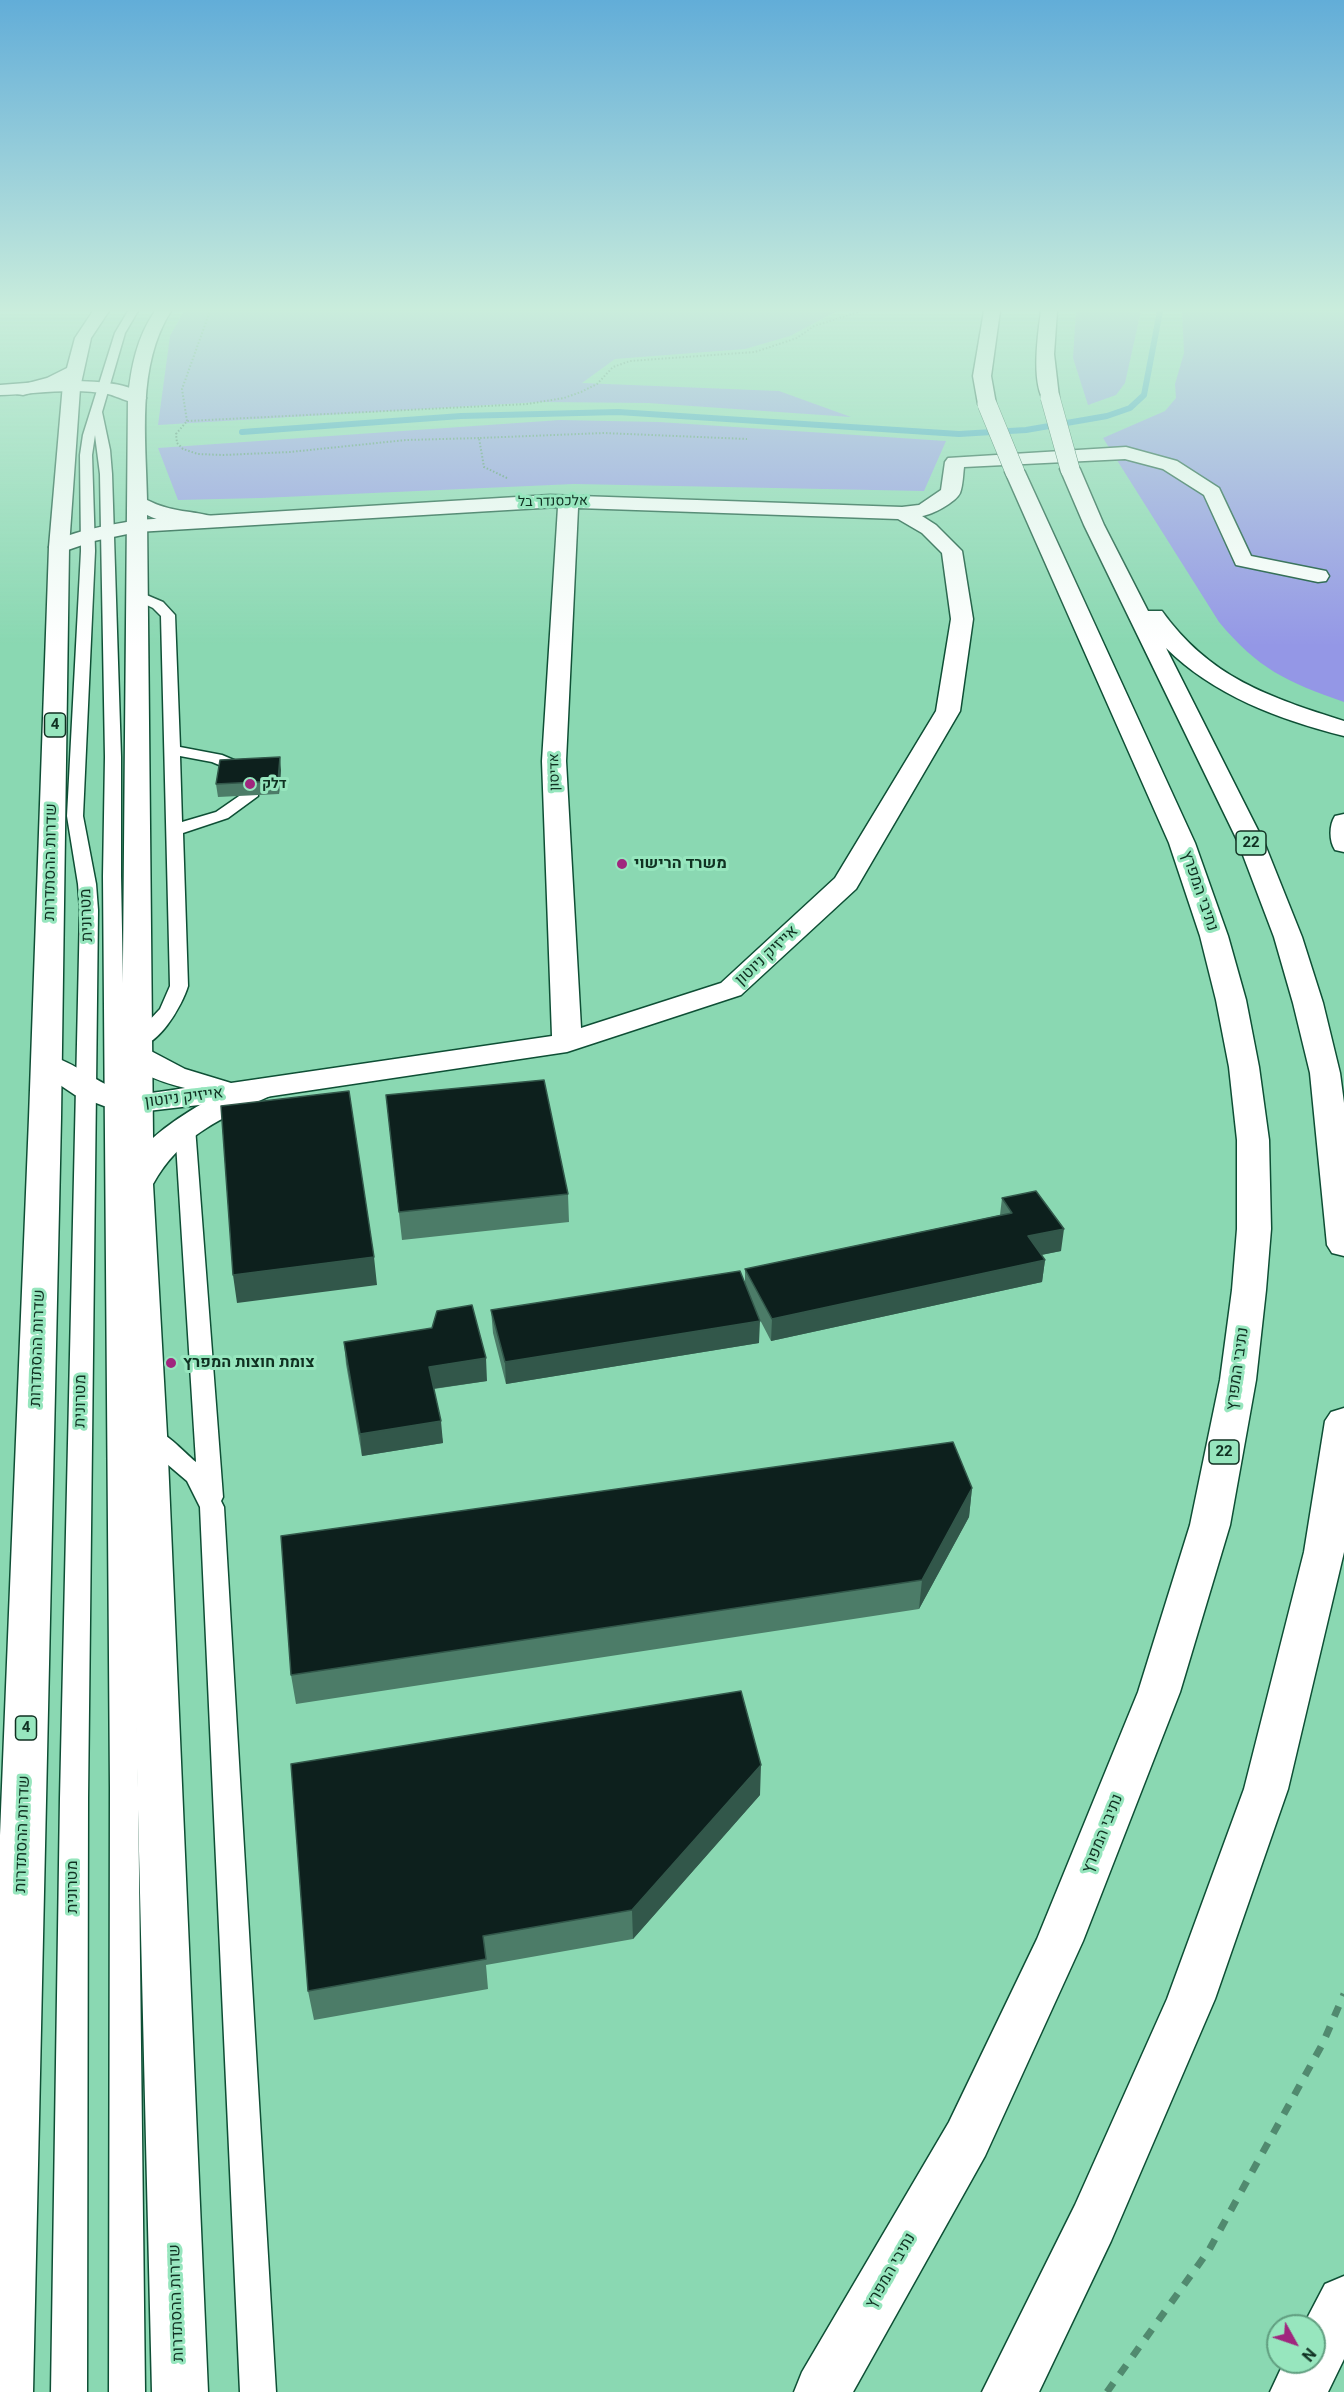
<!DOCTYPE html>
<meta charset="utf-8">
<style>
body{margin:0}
#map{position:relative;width:1344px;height:2392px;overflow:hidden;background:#8ad8b2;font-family:Roboto,sans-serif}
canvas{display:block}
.north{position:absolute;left:1266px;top:2314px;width:60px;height:60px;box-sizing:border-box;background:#97e6be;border:2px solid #619e80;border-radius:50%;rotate:130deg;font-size:16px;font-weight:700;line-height:24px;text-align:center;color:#103122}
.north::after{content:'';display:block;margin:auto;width:21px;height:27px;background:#a0267e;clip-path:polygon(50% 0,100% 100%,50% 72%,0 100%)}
</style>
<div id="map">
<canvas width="1344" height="2392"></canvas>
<div class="north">N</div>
</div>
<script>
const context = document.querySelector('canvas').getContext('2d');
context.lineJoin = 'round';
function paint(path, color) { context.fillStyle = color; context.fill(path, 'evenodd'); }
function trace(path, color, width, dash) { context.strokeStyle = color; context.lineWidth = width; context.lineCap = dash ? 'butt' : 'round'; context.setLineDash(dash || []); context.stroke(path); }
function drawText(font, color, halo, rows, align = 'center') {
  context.font = font + ' Roboto,Heebo,sans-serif'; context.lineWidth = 6; context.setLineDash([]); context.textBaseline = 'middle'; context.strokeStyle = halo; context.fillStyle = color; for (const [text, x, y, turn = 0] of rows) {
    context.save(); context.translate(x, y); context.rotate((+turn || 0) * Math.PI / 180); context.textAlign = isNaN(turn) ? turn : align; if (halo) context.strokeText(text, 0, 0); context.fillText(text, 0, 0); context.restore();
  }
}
const green = new Path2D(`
 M184,311H837L790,336L745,349L615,359L582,383L779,391L851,417L648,403L539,402L158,425L170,336Z
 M1076,311H1141L1125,383L1116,395L1088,405L1073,358Z
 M1182,311H1344V702C1287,682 1258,669 1219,622L1103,438L1165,411L1176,398L1175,384L1184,353Z
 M560,420L659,422L946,441L924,491L574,484L261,498L178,500L158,448Z`);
const stream = new Path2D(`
 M242,432L461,416L618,412L959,434L1026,430L1107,416L1130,408L1144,395L1160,311`);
const path = new Path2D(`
 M187,421L182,389L210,311
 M479,438L406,440L290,452L223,455L198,454L183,449L177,443L176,434L187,421L527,404L564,398L581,392L597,384L613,367L630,361L755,352L797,338L814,326L862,311
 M507,478L484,467L479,438L604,433L747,439`);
const lane = new Path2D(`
 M128,311H138L125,333L102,412L110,450L112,474L121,757V876L138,1787L145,2392H109L110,1787L103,876L105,757L100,474L95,435L92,455L95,551L83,816L96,884L98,910L88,1798L87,2392H51L60,1798L80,910L78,884L67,816L81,551L80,455L83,435L115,333Z
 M137,591L163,602L175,615L180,747L222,755L255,769L257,772L258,796L228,818L183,833L188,986C182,1006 156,1052 132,1046L129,1042L160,1009L170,986L161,616L153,608L132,598L130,595ZM180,756L212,762L241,774L242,794L216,812L182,822Z
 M185,1121L192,1123L195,1127L223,1497L221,1501L224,1507L276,2392H240L200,1507L187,1481L140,1441L136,1435L140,1429C160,1423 181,1450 196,1462L175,1127L178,1123Z`);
const street = new Path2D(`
 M52,381C74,381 132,379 146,398L143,402C131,405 120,397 108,394C73,387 35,394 0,395V385Z
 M1126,447L1177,461L1219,488L1251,556L1326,571L1329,576L1326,581L1318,582L1236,565L1204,495L1163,469L1125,459L964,467C963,475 963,485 960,493C956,502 932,515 922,516L936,525L962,551L973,619L960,711L856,889L741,995L567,1052L259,1098L139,1112L104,1106L75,1095L36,1069L32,1063L36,1057C62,1050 92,1082 120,1090C141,1097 164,1091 185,1088C165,1083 135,1074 123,1056L127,1050L138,1047L149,1050L185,1069L231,1083L552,1036L542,761L558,507L137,532L94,541L59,553L52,551L49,547C59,532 118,524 137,520L550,495L902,507L919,505L941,490L945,462L948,458ZM578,508L898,519L922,533L942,553L951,619L936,711L835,878L721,983L581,1028L566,761Z`);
const secondary = new Path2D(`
 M1344,2276V2359L1328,2392H1270L1284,2362H1314V2326H1303L1325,2284Z`);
const highway = new Path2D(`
 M93,311H109L91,338L80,388L69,547L61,1118L33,2392H0V1835L29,1118L49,547L63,384L23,395L17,394L14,390L17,386L47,378L67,368L75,338Z
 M155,311H171C136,366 146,438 147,500C171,512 186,510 211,516L214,520L211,524C194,529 163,523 147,515L153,1138C175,1118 241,1075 270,1082L274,1089L270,1096C222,1118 180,1135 153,1184L167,1435L208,2392H152L129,1435L121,1184L128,398C131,367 137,337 155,311Z
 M984,311H1000L991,376L996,404L993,408H981L978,404L973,376Z
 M1041,311H1057L1054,354L1059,397L1056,401H1044C1031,382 1038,333 1041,311Z
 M1070,463L1077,465L1080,469L1104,525L1148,611H1162C1210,678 1269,697 1344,721V736C1280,720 1213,695 1166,648L1264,842L1302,937L1323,1003L1340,1073L1344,1103V1256L1332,1253L1327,1245L1310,1073L1293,1003L1274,937L1238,842L1084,525L1060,469L1063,465Z
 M1015,466L1022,468L1025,472L1195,843L1228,936L1246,1000L1259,1067L1269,1140L1271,1229L1266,1290L1256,1380L1230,1525L1180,1692L1083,1941L985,2156L853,2392H794L802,2372L949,2122L1037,1939L1138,1692L1190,1525L1220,1380L1232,1290L1237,1229V1140L1229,1067L1216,1000L1200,936L1169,843L1005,472L1008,468Z
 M1344,814V852L1335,850C1329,841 1329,825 1335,816Z
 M1344,1408V1552L1288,1789L1215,1999L1111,2241L1039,2392H982L1075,2205L1167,1999L1244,1789L1304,1552L1325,1421L1331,1412Z`);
const rail = new Path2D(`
 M1107,2392L1209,2250L1323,2043L1344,1994`);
const highwayBridge = new Path2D(`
 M1050,397L1070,469
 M987,404L1015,472`);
const wall = new Path2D(`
 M281,770L279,794L218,797L216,784Z
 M389,1123L568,1194L569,1222L402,1240Z
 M1002,1198L1061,1251L1041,1255L1045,1260L1042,1282L771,1341L759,1318V1343L506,1384L493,1333L491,1310L745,1283V1269L1000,1215Z
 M344,1342L487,1381L434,1389L443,1443L362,1456L346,1364Z
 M972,1488L969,1517L919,1609L296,1704L291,1675Z
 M760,1795L633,1939L486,1965L488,1989L314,2020L308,1991Z`);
const shadedWall = new Path2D(`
 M280,757L281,770L279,794L278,781Z
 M1064,1229L1061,1251L1026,1258L1028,1236Z
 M374,1257L377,1285L237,1303L233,1275Z
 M1045,1260L1042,1282L771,1341L772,1319Z
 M760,1321L759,1343L506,1384L505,1362Z
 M486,1358L487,1381L431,1389L429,1367Z
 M441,1421L443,1443L362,1456L360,1434Z
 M972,1488L969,1517L919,1609L922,1580Z
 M761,1765L760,1795L633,1939L632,1910Z`);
const building = new Path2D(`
 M280,757L278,781L216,784L220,760Z
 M544,1080L568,1194L399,1212L386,1095Z
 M349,1091L374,1257L233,1275L221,1106Z
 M1036,1191L1064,1229L1028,1236L1045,1260L772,1319L745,1269L1012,1213L1002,1198Z
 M740,1271L760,1321L505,1362L491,1310Z
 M472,1305L486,1358L429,1367L441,1421L360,1434L344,1342L432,1328L437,1311Z
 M953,1442L972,1488L922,1580L291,1675L281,1536Z
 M741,1691L761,1765L632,1910L483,1936L486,1959L308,1991L291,1764Z`);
const markers = [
 [250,784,6,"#a0267e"],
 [622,864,6,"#a0267e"],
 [171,1363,6,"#a0267e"]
];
const farStreetnames = [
 ["אלכסנדר בל",553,502,-1],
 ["אדיסון",555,772,-91]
];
const farPoinames = [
 ["דלק",262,784]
];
const shields = [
 [55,725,21],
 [1251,843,30],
 [1224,1452,30],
 [26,1728,21]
];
const shieldNames = [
 ["4",55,725],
 ["22",1251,843],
 ["22",1224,1452],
 ["4",26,1728]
];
const streetNames = [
 ["שדרות ההסתדרות",51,862,-89],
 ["נתיבי המפרץ",1199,891,71],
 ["מטרונית",87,915,-92],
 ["אייזיק ניוטון",767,956,-43],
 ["אייזיק ניוטון",184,1098,-7],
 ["שדרות ההסתדרות",38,1348,-88],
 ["נתיבי המפרץ",1238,1369,-82],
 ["מטרונית",81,1401,-89],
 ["שדרות ההסתדרות",23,1834,-88],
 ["נתיבי המפרץ",1103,1834,-68],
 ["מטרונית",73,1887,-90],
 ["נתיבי המפרץ",891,2271,-60],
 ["שדרות ההסתדרות",177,2303,-92]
];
const poiNames = [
 ["משרד הרישוי",634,864],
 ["צומת חוצות המפרץ",183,1363]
];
paint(green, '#9497e6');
trace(stream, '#39a2c1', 6);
trace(lane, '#0e4f35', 3);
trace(street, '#0e4f35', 3);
trace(secondary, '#0e4f35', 3);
trace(highway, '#0e4f35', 3);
trace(path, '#518a6f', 2, [1.5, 2]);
paint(lane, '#fff');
paint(street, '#fff');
paint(secondary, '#fff');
paint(highway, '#fff');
trace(rail, '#518a6f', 7, [11, 11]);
trace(highwayBridge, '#0e4f35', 20, []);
trace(highwayBridge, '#fff', 19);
paint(wall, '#4c7c68');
paint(shadedWall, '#32574a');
paint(building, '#0d201d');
trace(building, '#32574a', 1.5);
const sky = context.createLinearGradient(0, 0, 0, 646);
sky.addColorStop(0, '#62add8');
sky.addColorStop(0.48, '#caeddc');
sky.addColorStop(1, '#caeddc00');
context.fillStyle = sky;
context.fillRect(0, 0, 1344, 646);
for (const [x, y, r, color] of markers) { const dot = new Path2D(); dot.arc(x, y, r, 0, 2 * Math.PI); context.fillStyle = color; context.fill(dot); trace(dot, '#97e6be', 2); }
drawText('14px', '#103122', '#97e6be', farStreetnames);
drawText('bold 14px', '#103122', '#97e6be', farPoinames, 'left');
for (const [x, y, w] of shields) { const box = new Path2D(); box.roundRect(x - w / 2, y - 12, w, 24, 4.5); context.fillStyle = '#97e6be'; context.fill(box); trace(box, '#103122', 1.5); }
drawText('bold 15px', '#103122', null, shieldNames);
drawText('16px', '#103122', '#97e6be', streetNames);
drawText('bold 16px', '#103122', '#97e6be', poiNames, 'left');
</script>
